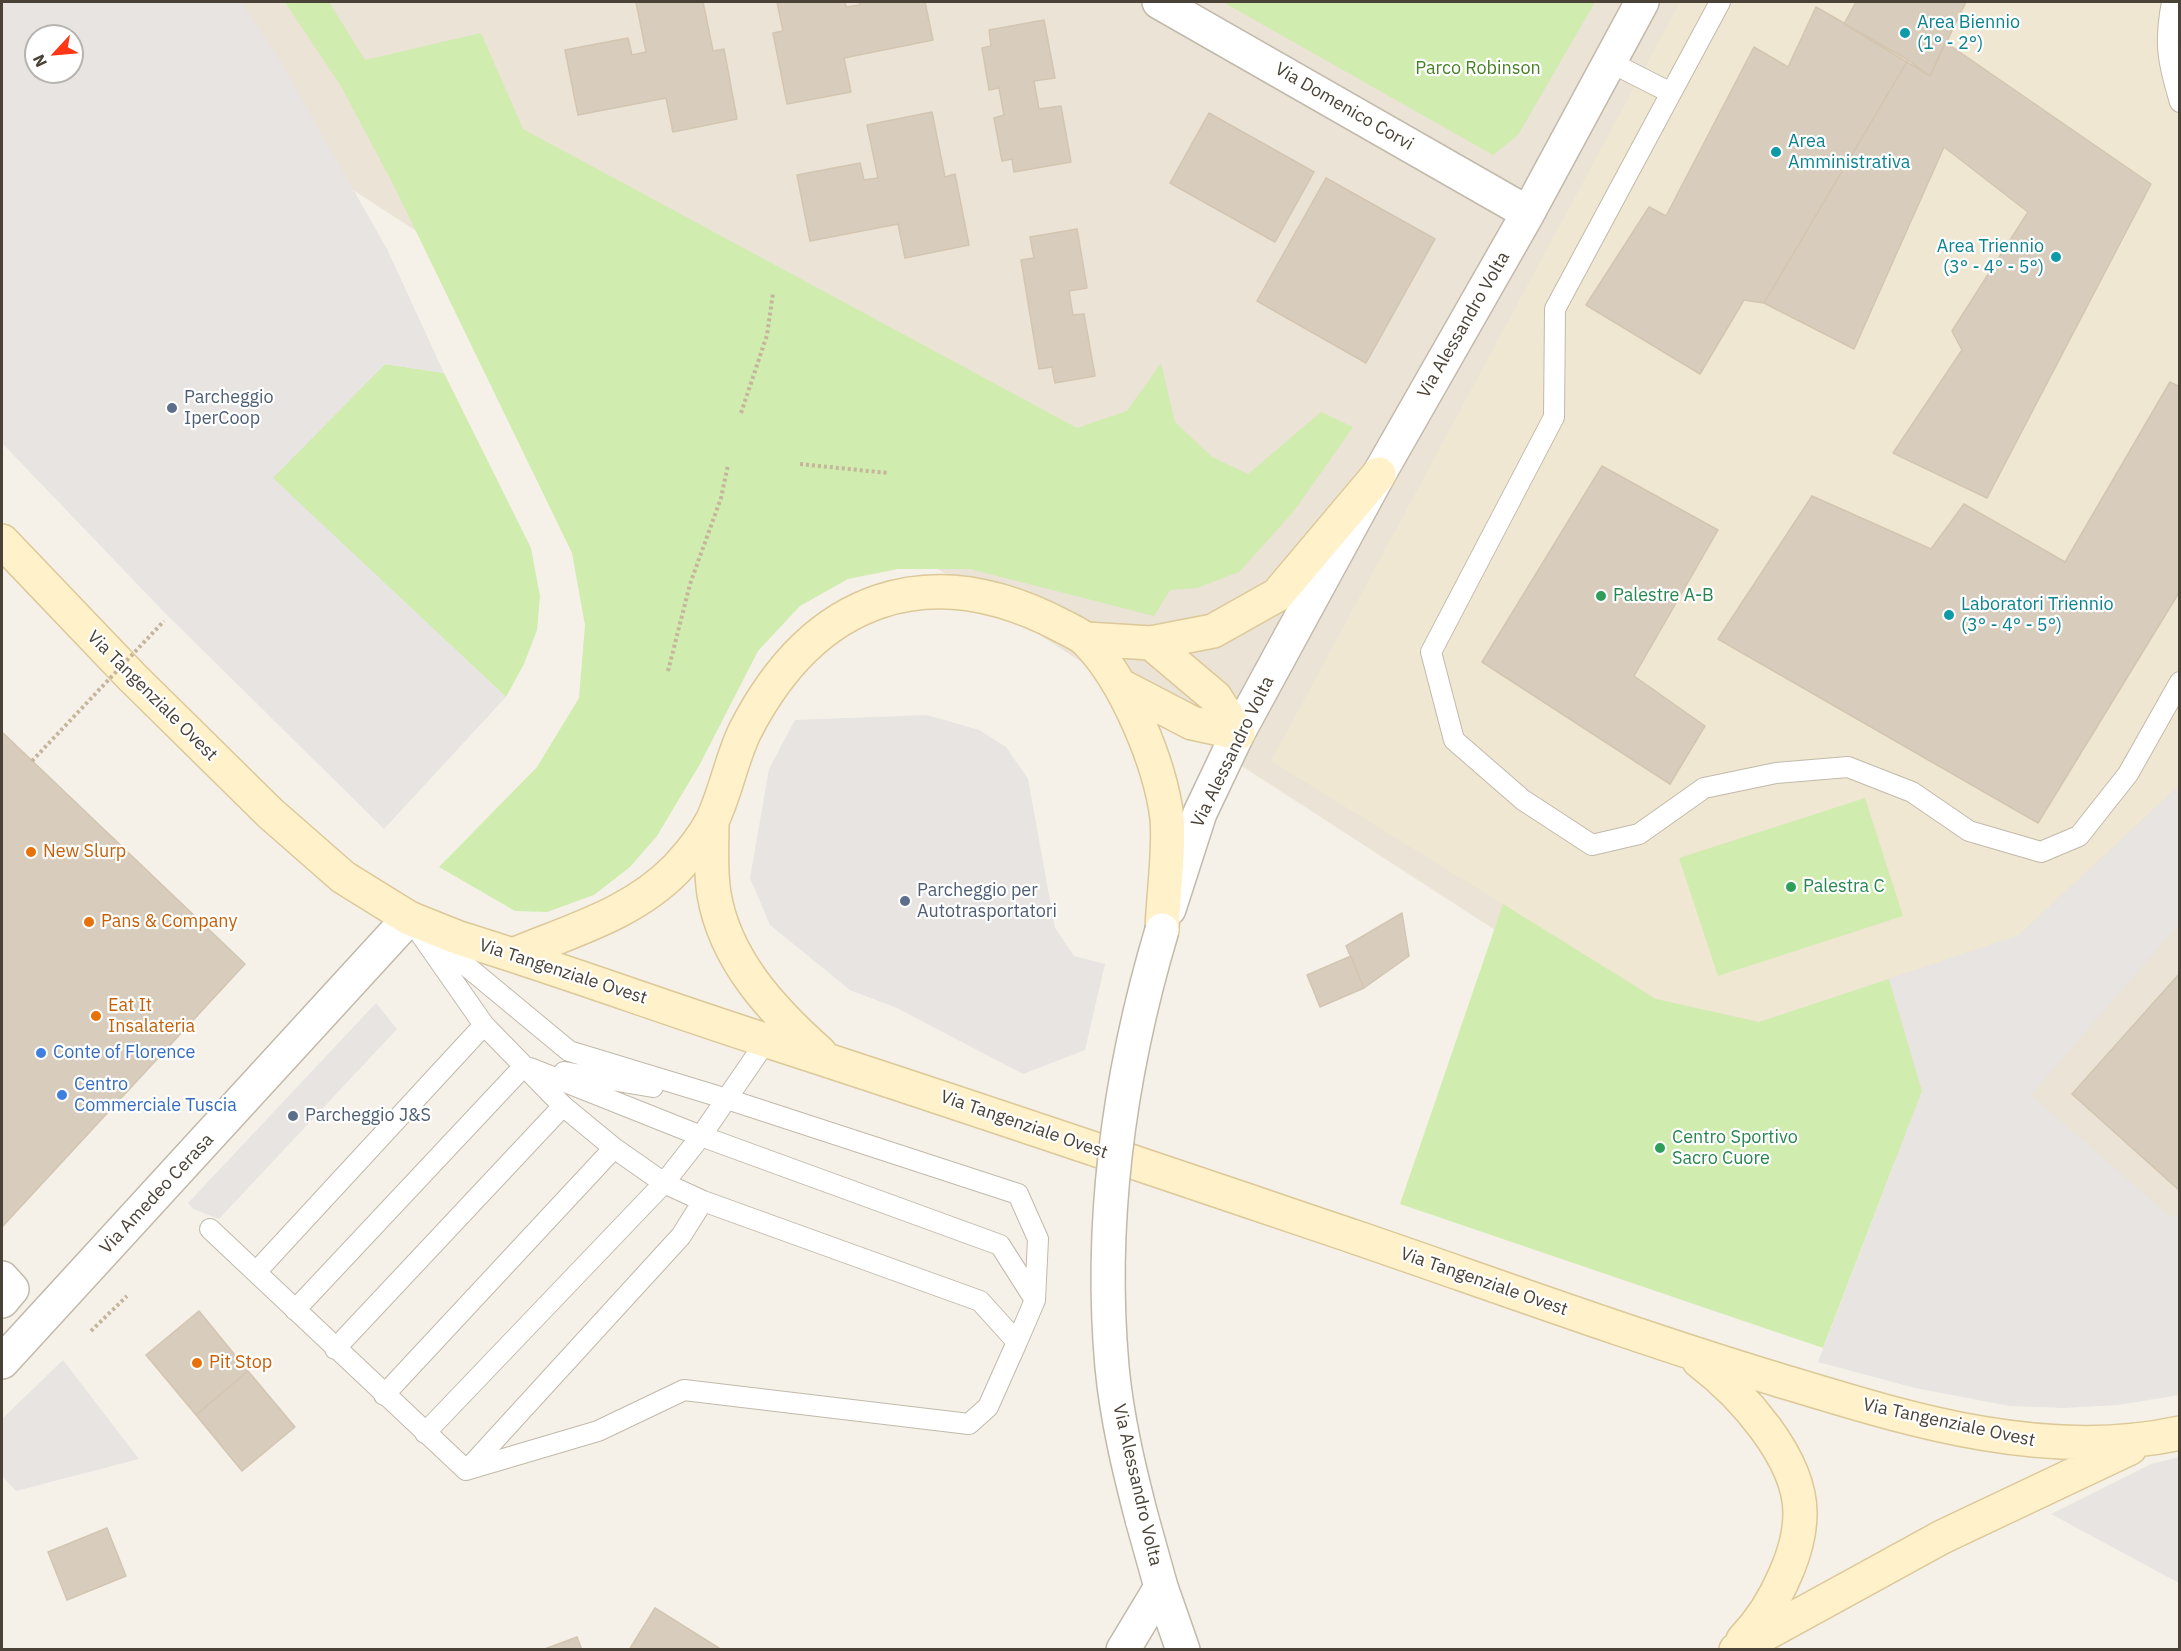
<!DOCTYPE html>
<meta charset="utf-8">
<style>
body{margin:0}
#map{position:relative;width:2181px;height:1651px;overflow:hidden;background:#f5f1e9;font-family:"IBM Plex Sans",sans-serif}
canvas{display:block}
.frame{position:absolute;inset:0;border:3px solid #4a4236;pointer-events:none}
.north{position:absolute;left:24px;top:24px;width:60px;height:60px;box-sizing:border-box;background:#fff;border:2px solid #b7b3af;border-radius:50%;rotate:244deg;font-size:16px;font-weight:700;line-height:24px;text-align:center;color:#4a4236}
.north::after{content:'';display:block;margin:auto;width:21px;height:27px;background:#ff3716;clip-path:polygon(50% 0,100% 100%,50% 72%,0 100%)}
</style>
<div id="map">
<canvas width="2181" height="1651"></canvas>
<div class="frame"></div>
<div class="north">N</div>
</div>
<script>
const context = document.querySelector('canvas').getContext('2d');
context.lineJoin = 'round';
function paint(path, color) { context.fillStyle = color; context.fill(path, 'evenodd'); }
function trace(path, color, width, dash) { context.strokeStyle = color; context.lineWidth = width; context.lineCap = dash ? 'butt' : 'round'; context.setLineDash(dash || []); context.stroke(path); }
function drawText(font, color, halo, rows, align = 'center') {
  context.font = font + ' "IBM Plex Sans",sans-serif'; context.lineWidth = 4.5; context.setLineDash([]); context.textBaseline = 'middle'; context.strokeStyle = halo; context.fillStyle = color; for (const [text, x, y, turn = 0] of rows) {
    context.save(); context.translate(x, y); context.rotate((+turn || 0) * Math.PI / 180); context.textAlign = isNaN(turn) ? turn : align; if (halo) context.strokeText(text, 0, 0); context.fillText(text, 0, 0); context.restore();
  }
}
const residential = new Path2D(`
 M63,2H2179V1288L1731,1083Z`);
const education = new Path2D(`
 M1680,2H2179V786L2019,935L1759,1022L1656,999L1271,761Z`);
const green = new Path2D(`
 M285,2H329L365,60L481,33L523,129L1077,428L1127,411L1161,363L1175,422L1212,457L1248,474L1321,412L1353,427L1294,511L1239,572L1197,588L1170,590L1154,616L970,569H898L848,579L800,606L758,651L700,764L657,836L630,867L594,895L547,912L515,911L439,867L537,767L579,698L585,625L572,553L394,186L341,86Z
 M1223,2H1595L1518,135L1493,155Z
 M385,364L444,373L531,548L540,596L537,630L524,664L506,697L272,478Z
 M1865,798L1903,916L1718,976L1679,858Z
 M1503,904L1656,999L1759,1022L1889,979L1922,1091L1823,1348L1400,1204Z`);
const parking = new Path2D(`
 M2,2H241L279,59L387,249L444,373L385,364L273,478L506,697L384,829L163,611L2,443ZM36,36H72V72H36Z
 M927,715L979,730L1006,747L1028,779L1055,928L1074,956L1105,964L1085,1050L1023,1074L897,1008L850,990L770,925L750,878L769,769L795,720Z
 M2179,786V924L2031,1095L2172,1218L2179,1211V1395L2118,1405L2064,1408L2010,1406L1915,1388L1818,1362L1922,1091L1889,979L2019,935Z
 M376,1003L397,1029L219,1219L193,1209L188,1203Z
 M63,1360L139,1459L16,1491L2,1476V1419Z
 M2179,1457V1583L2051,1514L2151,1464Z`);
const building = new Path2D(`
 M636,2H703L713,51L724,49L737,119L673,132L666,98L578,115L565,50L628,38L632,55L646,52Z
 M777,2H845L846,7L860,5L859,2H925L933,40L844,58L851,92L787,104L773,33L783,31Z
 M1856,2H1966L1930,76L1844,24Z
 M1816,7L1908,60L1764,303L1744,300L1700,374L1586,305L1649,207L1666,216L1754,47L1788,67Z
 M1044,20L1055,78L1034,81L1039,109L1061,106L1071,162L1014,172L1012,159L1002,161L994,118L1004,115L999,88L989,90L982,48L991,46L989,30Z
 M1945,42L2151,184L1987,498L1893,453L1962,350L1952,331L2028,212L1944,147L1854,349L1764,303L1908,60L1930,76Z
 M932,112L945,177L955,174L969,245L905,258L898,224L810,241L797,175L860,163L864,180L878,178L867,125Z
 M1209,113L1314,172L1275,242L1170,183Z
 M1326,178L1435,239L1366,363L1257,301Z
 M1077,229L1087,288L1069,291L1073,315L1084,314L1095,376L1055,383L1052,367L1039,369L1021,260L1034,258L1030,237Z
 M2170,382L2180,387V591L2038,823L1718,639L1812,496L1931,549L1964,504L2065,562Z
 M1602,466L1718,530L1634,676L1705,726L1670,784L1482,662Z
 M2,732L245,964L2,1227Z
 M1402,913L1409,956L1364,988L1346,946Z
 M1351,956L1364,988L1320,1007L1307,975Z
 M2180,973V1191L2072,1094Z
 M199,1311L248,1371L196,1415L146,1355Z
 M248,1371L295,1427L242,1471L196,1415Z
 M107,1528L126,1576L67,1600L48,1552Z
 M655,1608L722,1650H629Z
 M577,1637L582,1650H542Z`);
const path = new Path2D(`
 M741,413L767,335L773,293
 M800,464L888,473
 M668,671L690,584L721,498L728,465
 M91,1331L127,1296`);
const lane = new Path2D(`
 M1720,2L1555,309L1554,417L1431,652L1454,740L1523,800L1592,845L1639,834L1704,788L1776,773L1848,767L1912,792L1969,831L2041,852L2079,836L2128,774L2180,682
 M2172,2C2164,44 2168,62 2180,102
 M1610,62L1671,93
 M412,922L484,1025L563,1106L614,1148L664,1183L703,1201L980,1301L1017,1342L988,1407L969,1424L684,1390L598,1431L466,1470
 M429,935L569,1051L727,1099L1018,1194L1038,1239L1035,1300
 M530,1068L701,1136L1000,1245L1035,1300L1017,1342
 M564,1072L653,1087
 M210,1229L466,1470
 M256,1272L484,1025
 M295,1310L524,1066
 M335,1349L563,1106
 M384,1395L614,1148
 M425,1433L664,1183L701,1136L767,1040
 M468,1469L681,1236L703,1201`);
const street = new Path2D(`
 M1159,2L1528,213
 M1169,909L1200,813L1238,733L1379,474L1528,213L1642,2
 M2,1278L12,1289L2,1301
 M2,1362L409,918
 M1142,1519L1161,1587L1183,1650
 M1123,1650L1161,1587`);
const secondary = new Path2D(`
 M2,541L132,677L270,813L343,877L409,918L459,938C563,970 665,1008 768,1041C963,1104 1157,1170 1352,1236C1492,1284 1631,1335 1772,1378C1904,1418 2041,1463 2180,1433
 M1086,639L1151,643L1213,631L1277,595L1379,474
 M1151,643L1215,697L1238,733
 M1123,687L1192,723L1238,733
 M712,821C712,845 710,870 714,894C725,960 772,1010 820,1053
 M513,955C570,931 633,914 677,868C690,854 703,838 712,821C726,792 731,760 745,731C814,596 929,555 1064,627C1072,631 1081,635 1087,641C1126,681 1160,763 1167,818C1170,849 1163,898 1162,930
 M1699,1361C1741,1393 1800,1457 1800,1513C1800,1535 1794,1555 1785,1575C1775,1599 1761,1621 1743,1640
 M1736,1650L1942,1537L2130,1448`);
const pathBridge = new Path2D(`
 M32,761L164,621`);
const streetBridge = new Path2D(`
 M1142,1519C1129,1469 1117,1419 1112,1367C1099,1221 1120,1071 1162,930`);
const markers = [
 [1905,33,6,"#0f9aa8"],
 [1776,152,6,"#0f9aa8"],
 [2056,257,6,"#0f9aa8"],
 [172,408,6,"#5c6f8a"],
 [1601,596,6,"#2e9e5b"],
 [1949,615,6,"#0f9aa8"],
 [31,852,6,"#e8710a"],
 [1791,887,6,"#2e9e5b"],
 [905,901,6,"#5c6f8a"],
 [89,922,6,"#e8710a"],
 [96,1016,6,"#e8710a"],
 [41,1053,6,"#3f7fe0"],
 [62,1095,6,"#3f7fe0"],
 [293,1116,6,"#5c6f8a"],
 [1660,1148,6,"#2e9e5b"],
 [197,1363,6,"#e8710a"]
];
const cultureNames = [
 ["Area Biennio",1917,23],
 ["(1° - 2°)",1917,44],
 ["Area",1788,142],
 ["Amministrativa",1788,163],
 ["Area Triennio",2044,247,"right"],
 ["(3° - 4° - 5°)",2044,268,"right"],
 ["Laboratori Triennio",1961,605],
 ["(3° - 4° - 5°)",1961,626]
];
const parkNames = [
 ["Parco Robinson",1478,69]
];
const streetNames = [
 ["Via Domenico Corvi",1344,107,30],
 ["Via Alessandro Volta",1464,325,-60],
 ["Via Tangenziale Ovest",152,696,45],
 ["Via Alessandro Volta",1233,752,-64],
 ["Via Tangenziale Ovest",563,972,18],
 ["Via Tangenziale Ovest",1024,1125,19],
 ["Via Amedeo Cerasa",157,1194,-47],
 ["Via Tangenziale Ovest",1484,1282,19],
 ["Via Tangenziale Ovest",1949,1423,12],
 ["Via Alessandro Volta",1137,1485,77]
];
const serviceNames = [
 ["Parcheggio",184,398],
 ["IperCoop",184,419],
 ["Parcheggio per",917,891],
 ["Autotrasportatori",917,912],
 ["Parcheggio J&S",305,1116]
];
const leisureNames = [
 ["Palestre A-B",1613,596],
 ["Palestra C",1803,887],
 ["Centro Sportivo",1672,1138],
 ["Sacro Cuore",1672,1159]
];
const foodNames = [
 ["New Slurp",43,852],
 ["Pans & Company",101,922],
 ["Eat It",108,1006],
 ["Insalateria",108,1027],
 ["Pit Stop",209,1363]
];
const shopNames = [
 ["Conte of Florence",53,1053],
 ["Centro",74,1085],
 ["Commerciale Tuscia",74,1106]
];
paint(residential, '#eae3d6');
paint(education, '#efe7d2');
paint(green, '#d1ecaf');
paint(parking, '#e7e4e1');
paint(building, '#d8cdbd');
trace(building, '#d3c5b0', 1.5);
trace(lane, '#c2b9aa', 22);
trace(street, '#c2b9aa', 36);
trace(secondary, '#dcc898', 36);
trace(path, '#c5b59b', 4, [3, 3]);
trace(lane, '#fff', 20);
trace(street, '#fff', 33);
trace(secondary, '#fff1c9', 33);
trace(streetBridge, '#c2b9aa', 36, []);
trace(pathBridge, '#c5b59b', 4, [3, 3]);
trace(streetBridge, '#fff', 33);
for (const [x, y, r, color] of markers) { const dot = new Path2D(); dot.arc(x, y, r, 0, 2 * Math.PI); context.fillStyle = color; context.fill(dot); trace(dot, '#fff', 2); }
drawText('18px', '#0d838f', '#fff', cultureNames, 'left');
drawText('18px', '#488124', '#fff', parkNames);
drawText('18px', '#4a4236', '#fff', streetNames);
drawText('18px', '#4e5e75', '#fff', serviceNames, 'left');
drawText('18px', '#27864d', '#fff', leisureNames, 'left');
drawText('18px', '#c56008', '#fff', foodNames, 'left');
drawText('18px', '#366cbe', '#fff', shopNames, 'left');
</script>
